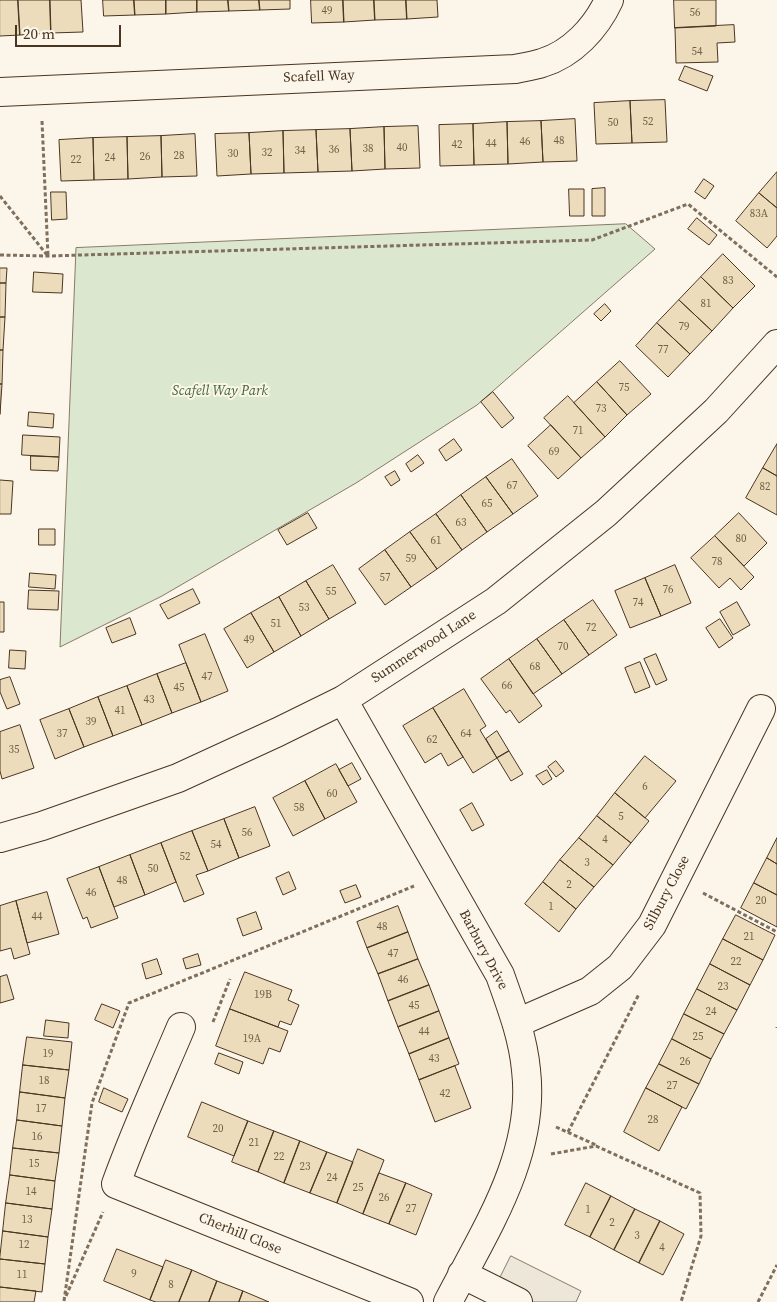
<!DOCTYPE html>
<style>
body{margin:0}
#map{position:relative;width:777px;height:1302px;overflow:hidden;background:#fbf6e9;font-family:"Source Serif 4",serif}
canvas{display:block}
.scale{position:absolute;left:15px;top:25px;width:106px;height:22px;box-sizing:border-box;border:2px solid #4a3520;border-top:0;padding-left:6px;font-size:15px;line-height:18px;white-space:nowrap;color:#4a3520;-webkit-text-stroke:4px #fbf6e9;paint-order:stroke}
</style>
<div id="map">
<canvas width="777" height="1302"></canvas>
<div class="scale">20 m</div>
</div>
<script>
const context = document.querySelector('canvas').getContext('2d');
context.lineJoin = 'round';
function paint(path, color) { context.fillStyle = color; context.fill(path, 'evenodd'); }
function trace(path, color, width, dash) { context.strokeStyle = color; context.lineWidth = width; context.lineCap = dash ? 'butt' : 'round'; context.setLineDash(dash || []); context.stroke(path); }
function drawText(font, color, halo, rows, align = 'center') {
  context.font = font + ' "Source Serif 4",serif'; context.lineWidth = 4; context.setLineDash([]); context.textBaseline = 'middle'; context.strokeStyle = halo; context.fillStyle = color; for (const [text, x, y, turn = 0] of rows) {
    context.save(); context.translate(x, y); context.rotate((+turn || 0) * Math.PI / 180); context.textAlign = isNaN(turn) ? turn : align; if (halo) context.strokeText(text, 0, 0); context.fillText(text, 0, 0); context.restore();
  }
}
const green = new Path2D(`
 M626,224L655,249L477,405L356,483L162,596L60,647L76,248Z`);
const parking = new Path2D(`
 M511,1256L581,1291L576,1302H488Z`);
const building = new Path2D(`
 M0,0H18L20,35L0,36Z
 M18,0H50L51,33L20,35Z
 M50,0H81L83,32L51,33Z
 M103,0H134L135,15L104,16Z
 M134,0H166V14L135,15Z
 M166,0H197V12L166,14Z
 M197,0H228L229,11L197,12Z
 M228,0H259L260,10L229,11Z
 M259,0H290V9L260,10Z
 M311,0H343L344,22L312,23Z
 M343,0H374L375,20L344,22Z
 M374,0H406L407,19L375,20Z
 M406,0H437L438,17L407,19Z
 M674,0H716V26L675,28Z
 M734,25L735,42L717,43L718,62L676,63L675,28Z
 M685,66L713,76L707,91L679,80Z
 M665,100L667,142L632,143L630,101Z
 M630,101L632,143L596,144L594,103Z
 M575,119L577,161L543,162L541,121Z
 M541,121L543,162L508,164L507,122Z
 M507,122L508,164L474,165L473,124Z
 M473,124L474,165L440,166L439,125Z
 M418,126L420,168L385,169L384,127Z
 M384,127L385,169L352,171L350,129Z
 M350,129L352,171L318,172L316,130Z
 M316,130L318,172L284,173L283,131Z
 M283,131L284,173L251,174L249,133Z
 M249,133L251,174L217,176L215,134Z
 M195,134L197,176L162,177L161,136Z
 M161,136L162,177L128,179L127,137Z
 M127,137L128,179L94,180L93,138Z
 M93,138L94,180L61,181L59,140Z
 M777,172V208L759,193Z
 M704,179L714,186L705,199L695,192Z
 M605,188V216H592V189Z
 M569,189H584V216H570Z
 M51,192H66L67,219L52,220Z
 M759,193L777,208V236L767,248L736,221Z
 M697,218L717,235L709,245L688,229Z
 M723,254L755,286L733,308L701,277Z
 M0,268H7L6,283H0Z
 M34,272L63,274L62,293L33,292Z
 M701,277L733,308L712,331L679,300Z
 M0,283H6L5,317H0Z
 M679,300L712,331L690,354L657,323Z
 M605,304L611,311L601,321L594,314Z
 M0,317H5L3,350H0Z
 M657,323L690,354L668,377L636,346Z
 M0,350H3L2,384H0Z
 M620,361L651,394L627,415L597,382Z
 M597,382L627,415L605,437L574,403Z
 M0,384H2L0,414Z
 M493,392L514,418L502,428L481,402Z
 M568,396L605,437L581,458L544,418Z
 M29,412L54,414L53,428L28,426Z
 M551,425L581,458L558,479L528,446Z
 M23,435L60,437L59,457L22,455Z
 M454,439L462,450L446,461L439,450Z
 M777,444V476L763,468Z
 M418,455L424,463L411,472L406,464Z
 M31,456L59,457L58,471L31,470Z
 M512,459L538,496L513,514L486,477Z
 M763,468L777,476V515L746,498Z
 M395,471L400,480L391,486L385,477Z
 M486,477L513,514L487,532L461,495Z
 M0,480L13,481L11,514H0Z
 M461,495L487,532L462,550L436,514Z
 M308,513L317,528L287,545L278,530Z
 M739,513L767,543L744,566L715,536Z
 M436,514L462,550L437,569L410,532Z
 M39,529H55V545H39Z
 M410,532L437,569L411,587L385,550Z
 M715,536L754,577L741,590L730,578L719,588L691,558Z
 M385,550L411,587L385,605L359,569Z
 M333,565L356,603L329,619L306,581Z
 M675,565L691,603L661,616L645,578Z
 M30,573L56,575L55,589L29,587Z
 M645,578L661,616L630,628L615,591Z
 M306,581L329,619L301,636L279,597Z
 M193,589L200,603L168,619L160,605Z
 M29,590L59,591L58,610L28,609Z
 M279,597L301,636L274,652L251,613Z
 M593,600L617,635L589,655L564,620Z
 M0,602H4V632H0Z
 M737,602L750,625L733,635L720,612Z
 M251,613L274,652L247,668L224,629Z
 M130,618L136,634L112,643L106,628Z
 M720,619L733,638L719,648L706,628Z
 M564,620L589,655L562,674L537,639Z
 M205,634L228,691L201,702L179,645Z
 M537,639L562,674L533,694L509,659Z
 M10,650L26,651L25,669L9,668Z
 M656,654L667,680L656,685L644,659Z
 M509,659L542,706L519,723L510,710L506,713L481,679Z
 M640,662L650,687L635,693L625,668Z
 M186,663L201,702L172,713L157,674Z
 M157,674L172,713L142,725L127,686Z
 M10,677L20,704L7,709L0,692V680Z
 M127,686L142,725L113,736L98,697Z
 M464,689L486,726L480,730L497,758L473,773L433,708Z
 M98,697L113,736L84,747L69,709Z
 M433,708L463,757L448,766L441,753L425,763L403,726Z
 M69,709L84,747L55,759L40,720Z
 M20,725L34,768L2,779L0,771V732Z
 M497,731L509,751L497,758L486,739Z
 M509,751L523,774L511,781L497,758Z
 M645,756L676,781L645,818L615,793Z
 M556,761L564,771L556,777L548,767Z
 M352,763L361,779L348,786L339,770Z
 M336,764L357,802L325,819L305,781Z
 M547,770L552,779L543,785L536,776Z
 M305,781L325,819L293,836L273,798Z
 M615,793L649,821L631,843L597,816Z
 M472,803L484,825L472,831L460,810Z
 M255,807L270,846L239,858L224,819Z
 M597,816L631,843L613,865L579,838Z
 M224,819L239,858L208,871L192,831Z
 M192,831L208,871L196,875L204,894L184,902L161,843Z
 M579,838L613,865L594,887L560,860Z
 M777,838V864L767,858Z
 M161,843L176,882L145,895L130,855Z
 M130,855L145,895L114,907L99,867Z
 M767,858L777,864V895L754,883Z
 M560,860L594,887L576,909L543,882Z
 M99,867L118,918L91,928L87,917L83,919L67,879Z
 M289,872L296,889L283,895L276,878Z
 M543,882L576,909L559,932L525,904Z
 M754,883L777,895V927L741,908Z
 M356,885L361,897L345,903L340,891Z
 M47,892L59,934L27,943L16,901Z
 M16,901L30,954L14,959L11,948L0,951V906Z
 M398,906L408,932L367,948L357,922Z
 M256,912L262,929L243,936L237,919Z
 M736,915L775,935L763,960L723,939Z
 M408,932L418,959L378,974L367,948Z
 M723,939L763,960L750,985L710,964Z
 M198,954L201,965L186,969L183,959Z
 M157,959L162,974L146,979L142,964Z
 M418,959L429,985L388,1001L378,974Z
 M710,964L750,985L737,1010L697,989Z
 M245,972L292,990L288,1000L299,1005L291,1025L280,1021L278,1027L230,1009Z
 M7,975L14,999L0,1003V977Z
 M429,985L439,1011L398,1027L388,1001Z
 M697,989L737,1010L724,1034L684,1014Z
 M102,1004L120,1011L113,1028L95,1020Z
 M230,1009L288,1031L280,1052L269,1048L263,1064L216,1046Z
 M439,1011L449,1038L409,1054L398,1027Z
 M684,1014L724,1034L711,1059L672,1039Z
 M46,1020L69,1023L68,1038L44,1036Z
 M27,1037L72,1042L69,1070L23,1065Z
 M449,1038L459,1064L419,1080L409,1054Z
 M672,1039L711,1059L699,1084L659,1064Z
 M219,1053L243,1062L239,1074L215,1064Z
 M659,1064L699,1084L686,1109L646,1088Z
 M23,1065L69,1070L65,1098L20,1092Z
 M455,1066L471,1108L435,1122L419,1080Z
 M104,1088L128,1099L122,1112L99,1102Z
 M646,1088L682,1107L659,1151L624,1132Z
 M20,1092L65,1098L62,1126L17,1120Z
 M202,1102L248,1121L234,1156L188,1137Z
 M17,1120L62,1126L59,1153L13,1148Z
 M248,1121L274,1131L258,1172L232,1162Z
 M274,1131L300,1141L284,1183L258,1172Z
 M300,1141L327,1152L310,1193L284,1183Z
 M13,1148L59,1153L55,1181L10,1175Z
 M358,1149L384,1160L363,1214L337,1203Z
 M327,1152L353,1162L337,1203L310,1193Z
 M379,1173L406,1183L389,1224L363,1214Z
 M10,1175L55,1181L52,1209L6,1203Z
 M406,1183L432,1194L416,1235L389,1224Z
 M586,1183L611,1196L590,1237L565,1225Z
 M611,1196L635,1209L614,1250L590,1237Z
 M6,1203L52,1209L48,1237L3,1231Z
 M635,1209L660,1221L639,1263L614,1250Z
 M660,1221L684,1234L663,1275L639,1263Z
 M3,1231L48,1237L45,1264L0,1259Z
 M117,1249L163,1267L150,1300L104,1281Z
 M0,1259L45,1264L42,1292L0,1287Z
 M166,1260L192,1270L179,1302H156L150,1300Z
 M192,1270L217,1281L209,1302H179Z
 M217,1281L243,1291L239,1302H209Z
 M0,1287L36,1291L34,1302H0Z
 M243,1291L269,1302H239Z`);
const path = new Path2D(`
 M42,121L48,256
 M0,196L47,255
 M0,255L48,256L592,240L688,204L777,277
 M703,893L777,932
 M213,1022L230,979
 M777,1028V1027
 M556,1127L596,1145
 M568,1132L639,994
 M551,1154L596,1146L700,1193L701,1236L681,1302
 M66,1296L103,1212
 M64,1301L92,1103L129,1003L414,886
 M758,1302L777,1265`);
const minor = new Path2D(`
 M0,92L515,69C524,67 533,66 542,63C572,54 596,28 609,0
 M343,700L500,975C511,1006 523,1037 526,1070C536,1155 485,1230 448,1302
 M0,838L42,826L178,778L278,732L343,700L496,601L606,513L716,411L777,344
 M517,1023L590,991L620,967L652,925L761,709
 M181,1027C159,1079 135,1131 116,1184L409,1302
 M462,1274L518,1302`);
const numberNames = [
 ["49",327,11],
 ["56",695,13],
 ["54",697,52],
 ["52",648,122],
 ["50",613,123],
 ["48",559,141],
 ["46",525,142],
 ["44",491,144],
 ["42",457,145],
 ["40",402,148],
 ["38",368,149],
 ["36",334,150],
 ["34",300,151],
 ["32",267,153],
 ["30",233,154],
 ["28",179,156],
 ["26",145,157],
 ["24",110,158],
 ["22",76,160],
 ["83A",759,214],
 ["83",728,281],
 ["81",706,304],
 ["79",684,327],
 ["77",663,350],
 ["75",624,388],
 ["73",601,409],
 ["71",578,431],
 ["69",554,452],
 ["67",512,486],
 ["82",765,487],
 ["65",487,504],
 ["63",461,523],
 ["80",741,539],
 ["61",436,541],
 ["59",411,559],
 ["78",717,562],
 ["57",385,578],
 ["76",668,590],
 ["55",331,592],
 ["74",638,603],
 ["53",304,608],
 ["51",276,624],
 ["72",591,628],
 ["49",249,640],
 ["70",563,647],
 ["68",535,667],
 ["47",207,677],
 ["66",507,686],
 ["45",179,688],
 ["43",149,700],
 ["41",120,711],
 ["39",91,722],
 ["37",62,734],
 ["64",466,734],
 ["62",432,740],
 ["35",14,750],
 ["6",645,787],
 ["60",332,794],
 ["58",299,808],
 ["5",621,817],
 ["56",247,833],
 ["4",605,840],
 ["54",216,845],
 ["52",185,857],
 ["3",587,863],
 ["50",153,869],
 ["48",122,881],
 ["2",569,885],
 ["46",91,893],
 ["20",761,901],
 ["1",551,907],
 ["44",37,917],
 ["48",382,927],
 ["21",749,937],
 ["47",393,954],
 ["22",736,962],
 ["46",403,980],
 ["23",723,987],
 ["19B",263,995],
 ["45",414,1006],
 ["24",711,1012],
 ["44",424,1032],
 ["25",698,1037],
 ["19A",252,1039],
 ["19",48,1054],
 ["43",434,1059],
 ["26",685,1062],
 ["18",44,1081],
 ["27",672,1086],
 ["42",445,1094],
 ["17",41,1109],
 ["28",653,1120],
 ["20",218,1129],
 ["16",37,1137],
 ["21",254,1143],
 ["22",279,1157],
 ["15",34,1164],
 ["23",305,1167],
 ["24",332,1178],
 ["25",358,1188],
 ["14",31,1192],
 ["26",384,1198],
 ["27",411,1209],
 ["1",588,1210],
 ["13",27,1220],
 ["2",612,1223],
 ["3",637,1236],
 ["12",24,1245],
 ["4",662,1248],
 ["9",134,1274],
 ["11",22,1275],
 ["8",171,1285]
];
const streetNames = [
 ["Scafell Way",319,77,-2],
 ["Summerwood Lane",424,647,-33],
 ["Silbury Close",667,893,-62],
 ["Barbury Drive",483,950,62],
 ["Cherhill Close",240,1234,22]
];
const parkNames = [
 ["Scafell Way Park",220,391]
];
paint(green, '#dce7d0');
trace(green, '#887966', 1);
paint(parking, '#ede7d9');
trace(parking, '#887966', 1);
paint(building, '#ecdcbc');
trace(building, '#4a3520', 1);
trace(minor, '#4a3520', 30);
trace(path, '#7f6f5c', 3, [4, 2.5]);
trace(minor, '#fbf6e9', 28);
drawText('11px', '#725f47', null, numberNames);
drawText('14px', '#4a3520', '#fbf6e9', streetNames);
drawText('italic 14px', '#436837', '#fbf6e9', parkNames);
</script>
